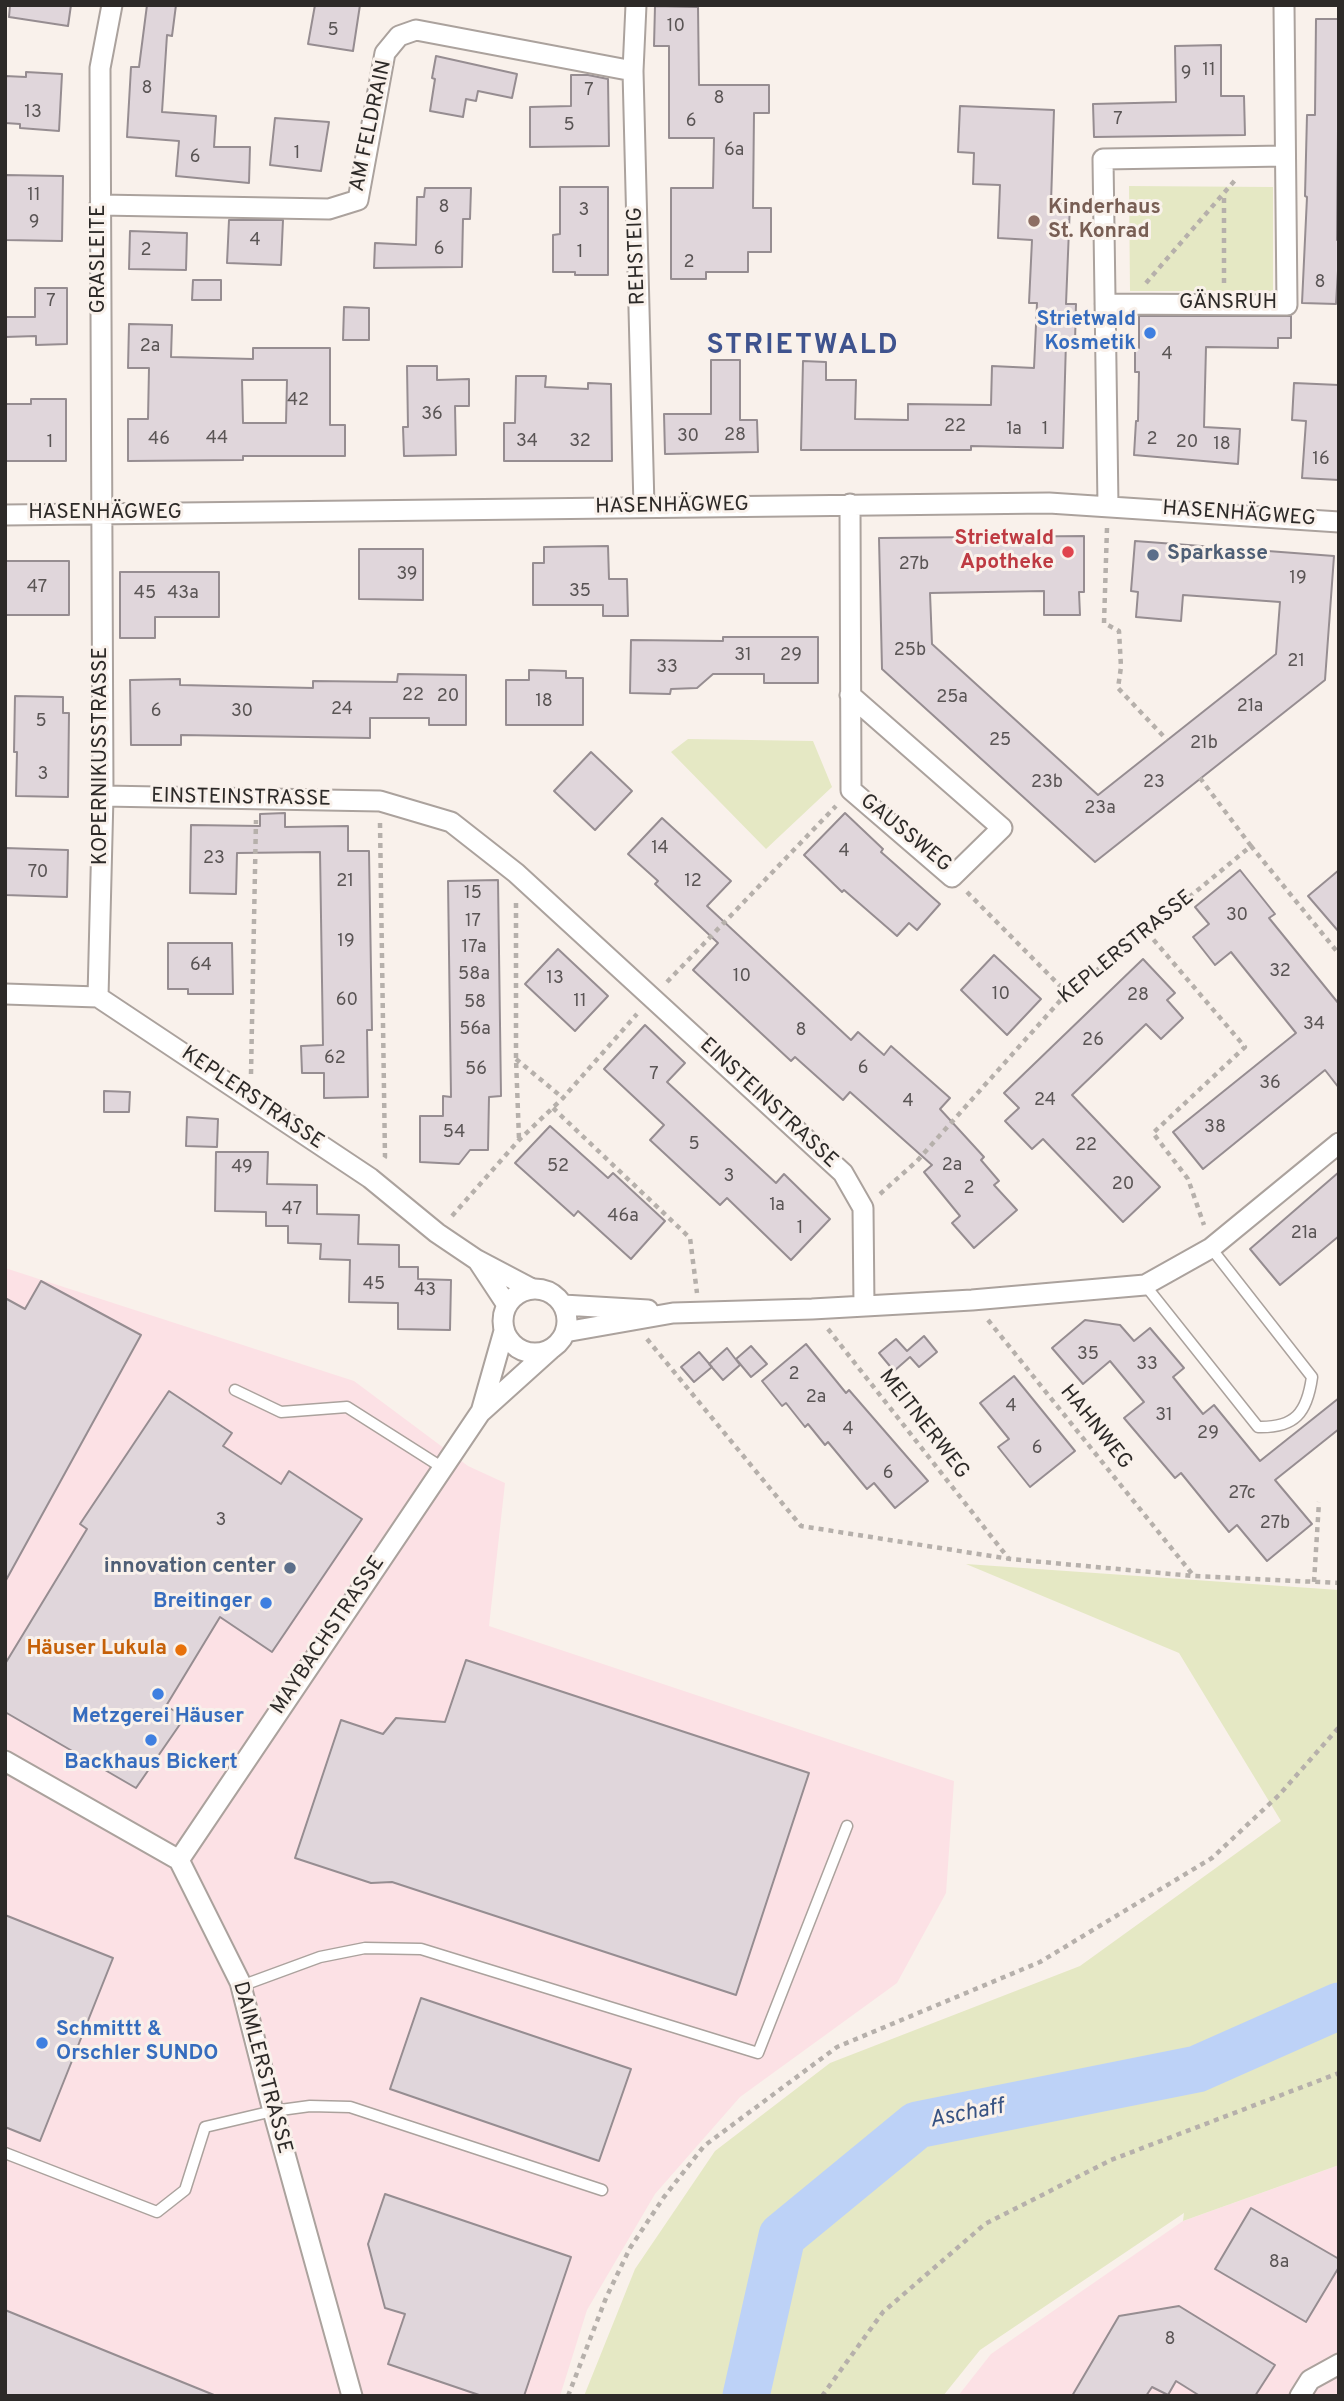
<!DOCTYPE html>
<meta charset="utf-8">
<style>
body{margin:0}
#map{position:relative;width:1344px;height:2401px;overflow:hidden;background:#f9f1eb;font-family:Overpass,sans-serif}
canvas{display:block}
.frame{position:absolute;inset:0;border:7px solid #2d2a28;pointer-events:none}
</style>
<div id="map">
<canvas width="1344" height="2401"></canvas>
<div class="frame"></div>
</div>
<script>
const context = document.querySelector('canvas').getContext('2d');
context.lineJoin = 'round';
function paint(path, color) { context.fillStyle = color; context.fill(path, 'evenodd'); }
function trace(path, color, width, dash) { context.strokeStyle = color; context.lineWidth = width; context.lineCap = dash ? 'butt' : 'round'; context.setLineDash(dash || []); context.stroke(path); }
function drawText(font, color, halo, rows, align = 'center') {
  context.font = font + ' Overpass,sans-serif'; context.lineWidth = 6; context.setLineDash([]); context.textBaseline = 'middle'; context.strokeStyle = halo; context.fillStyle = color; for (const [text, x, y, turn = 0] of rows) {
    context.save(); context.translate(x, y); context.rotate((+turn || 0) * Math.PI / 180); context.textAlign = isNaN(turn) ? turn : align; if (halo) context.strokeText(text, 0, 0); context.fillText(text, 0, 0); context.restore();
  }
}
const commercial = new Path2D(`
 M5,1268L354,1381L468,1466L505,1483L489,1626L954,1781L946,1893L897,1983L740,2097L655,2194L587,2310L560,2396H5Z
 M1339,2165V2396H958L991,2354L1183,2221Z`);
const green = new Path2D(`
 M1129,186L1273,187V291H1130Z
 M688,739L813,741L832,787L766,849L671,752Z
 M966,1564L1339,1590V2165L1183,2221L1184,2213L980,2350L943,2396H584L635,2269L715,2151L830,2063L1080,1966L1281,1821L1179,1653Z`);
const river = new Path2D(`
 M746,2396L782,2236L917,2125L1197,2069L1339,2006`);
const building = new Path2D(`
 M10,5H71L68,26L9,17Z
 M147,5H176L172,36L167,35L162,112L216,116L214,147H250L249,183L176,176L179,141L127,137L131,67H139Z
 M315,5H360L353,51L308,44Z
 M655,6L698,7L699,85H769V113H754L753,208H771V252H748V272H706V279H671V188H713L714,138H669V46H654Z
 M1316,19H1339L1337,240H1339V254L1336,304L1302,303L1307,197L1305,196L1307,115H1315Z
 M1221,45V96H1244L1245,135L1094,137L1093,104L1176,102L1175,46Z
 M436,56L517,74L512,98L478,91L476,101L466,99L463,117L430,111L435,79L432,78Z
 M26,72L62,74L59,131L20,128V124L5,123V76L26,77Z
 M571,75H588L608,79L609,146L530,147V107L571,106Z
 M960,106L1054,110L1051,203L1070,204L1066,304H1076L1075,342L1066,341L1063,448L971,446V450H801L803,361L826,362V380H856L855,419L908,420V404L991,405L992,366L1034,368L1037,303H1029L1032,240L998,238L1000,185L973,184L974,153L958,152Z
 M275,118L329,122L321,171L270,165Z
 M5,175L63,176L62,241L5,240Z
 M560,187H608V275H575V272H553V235L560,234Z
 M425,188H471L470,219H463L462,267L374,268L375,243L416,245L417,197H424Z
 M229,220H283L281,265L227,263Z
 M130,231L187,233L186,270L129,269Z
 M193,280H221V300H192Z
 M35,288H67V344L36,345V336L5,337V317H35Z
 M344,307L369,308V340H343Z
 M1139,316H1291V338H1278V348L1206,347L1204,427L1240,429L1238,464L1134,455L1136,421H1138L1139,372H1135V348H1139Z
 M129,324L172,325L171,357L253,359V348H330V425H345V456H243V460L128,461V419H148L149,368H128ZM242,380H287L286,423H243Z
 M711,360H740V420H757L758,452L665,454L664,414H711Z
 M407,366H437V380L469,379V406H455L456,455L404,456L403,427H408Z
 M516,376H546L545,387L588,389V383L611,384L612,461H504V423H515Z
 M1294,383L1339,385V480L1302,478L1306,421L1292,420Z
 M31,399H66V461H5V404H31Z
 M1084,536V592H1079L1080,615H1044V591L930,593L932,644L1098,795L1276,654L1280,602L1183,595L1181,621L1136,617L1138,592L1131,591L1135,541L1334,556L1325,680L1095,862L882,669L879,538Z
 M608,546L609,579H627L628,616H603V605H533V563H544V547Z
 M359,549H423V600L359,599Z
 M5,561H69V615H5Z
 M120,572H219V617H155V638H120Z
 M723,637H818V683H764V674H713L697,688L671,689L670,694L630,693L631,640L723,641Z
 M529,670L566,671V678H583V725H506V680H529Z
 M398,674L466,675V725H429V718H370V738L181,735V745H131L130,680L180,679V685L313,688V681L397,682Z
 M15,696L63,697V713H69L68,797L16,796L17,752H14Z
 M591,752L632,791L595,830L554,791Z
 M285,813V827L348,826V851H369L372,1030H367L368,1097L324,1098V1073H302L301,1046L323,1045L320,852L237,853L236,894L190,893L191,825L260,826V814Z
 M845,813L883,849L881,852L940,904L917,930L909,923L897,936L844,890L842,892L804,855Z
 M662,818L731,881L707,906L851,1040L858,1032L884,1055L891,1046L950,1098L940,1109L984,1157L981,1160L999,1181L994,1185L1017,1210L974,1248L952,1223L960,1216L924,1172L932,1165L850,1092L843,1100L795,1057L791,1061L693,970L718,943L655,884L658,881L628,854Z
 M5,848L68,850L67,897L5,895Z
 M1240,870L1275,914L1269,918L1339,1004V1088L1325,1070L1203,1169L1173,1132L1296,1033L1231,952L1215,965L1193,937L1209,924L1195,907Z
 M1339,870V932L1308,896Z
 M498,880L501,1096L489,1097L488,1150H470L459,1164L420,1162V1116H443V1096L451,1097L448,881Z
 M168,943H232L233,994H188V989H168Z
 M558,949L608,996L575,1031L525,984Z
 M994,955L1041,999L1007,1035L961,990Z
 M1143,959L1175,993L1167,1000L1183,1018L1161,1039L1146,1024L1072,1095L1160,1187L1123,1222L1043,1139L1032,1149L1005,1121L1019,1108L1004,1093Z
 M645,1025L685,1063L667,1082L776,1183L784,1174L830,1219L791,1260L727,1198L720,1205L650,1140L664,1125L604,1069Z
 M104,1091L130,1092L129,1112H104Z
 M187,1117L218,1119L217,1147L186,1146Z
 M550,1126L608,1178L613,1173L665,1221L631,1259L578,1211L574,1216L515,1163Z
 M216,1152H268L267,1184L317,1185V1214L359,1215L358,1244L399,1245V1267H418V1279L451,1280L450,1330L398,1329V1303L349,1302L350,1260L320,1259L321,1244L288,1243V1226H266V1212L215,1211Z
 M1339,1172V1236L1280,1285L1250,1249Z
 M41,1281L141,1335L5,1582V1298L25,1309Z
 M1085,1320L1120,1325L1134,1341L1150,1328L1184,1368L1173,1377L1203,1414L1214,1405L1260,1461L1339,1398V1429L1275,1480L1312,1524L1267,1561L1237,1525L1229,1532L1181,1473L1175,1478L1124,1418L1144,1402L1110,1361L1083,1384L1052,1348Z
 M924,1336L937,1352L919,1367L910,1357L894,1371L879,1353L896,1339L907,1351Z
 M806,1344L846,1393L849,1390L928,1481L895,1508L874,1483L867,1489L828,1442L825,1445L808,1424L805,1427L786,1403L782,1406L762,1381Z
 M751,1346L767,1364L751,1377L736,1359Z
 M727,1348L740,1365L723,1380L709,1364Z
 M699,1352L712,1367L694,1382L681,1367Z
 M1014,1376L1075,1451L1030,1487L998,1447L1009,1439L980,1403Z
 M169,1391L232,1433L223,1446L281,1484L289,1471L362,1519L272,1652L220,1617L166,1706L185,1717L136,1788L5,1712V1664L87,1529L80,1524Z
 M466,1660L809,1773L736,1995L392,1882L371,1883L295,1858L341,1720L383,1734L396,1718L445,1722Z
 M5,1915L113,1958L40,2141L5,2127Z
 M421,1998L631,2069L599,2161L390,2089Z
 M385,2194L571,2257L524,2396H482L388,2364L405,2314L385,2308L368,2244Z
 M1251,2208L1339,2259V2267L1306,2322L1215,2269Z
 M1179,2306L1275,2365L1255,2396H1200L1176,2381L1168,2395L1152,2387L1146,2396H1072L1119,2316Z
 M5,2310L214,2395V2396H5Z`);
const path = new Path2D(`
 M1146,283L1236,179
 M1224,283V194
 M1107,528L1104,623L1119,631L1121,667L1118,688L1167,740
 M1200,778L1251,846
 M380,823L385,1157L383,1160
 M967,892L1067,993
 M516,903V1059L519,1139
 M1147,932L1245,1047L1153,1133L1188,1179L1204,1225
 M667,982L836,806
 M516,1059L563,1098
 M251,1074L256,820
 M553,1108L690,1238L697,1293
 M880,1194L917,1161L1067,993L1147,932L1251,846L1339,954
 M452,1216L519,1140L563,1098L637,1014
 M988,1320L1193,1575
 M828,1329L1009,1559
 M647,1339L801,1526L1010,1559L1193,1576L1339,1583
 M1314,1582L1319,1502
 M568,2396L606,2298L630,2248L664,2197L704,2146L837,2047L1040,1962L1212,1858L1279,1795L1339,1727
 M822,2396L883,2312L985,2224L1111,2160L1339,2073`);
const service = new Path2D(`
 M1145,1285L1258,1427C1295,1428 1307,1413 1312,1377L1211,1248
 M235,1390L281,1412L347,1407L443,1468
 M241,1986L320,1957L365,1948L421,1949L758,2053L847,1826
 M5,2153L157,2212L185,2190L205,2127L273,2111L310,2106L350,2107L602,2190`);
const minor = new Path2D(`
 M636,5L633,71L644,507
 M100,205L329,209L358,200L385,53L399,36L416,30L633,71
 M1105,304L1287,305L1284,5
 M850,504L851,790L952,877L1002,828L850,695
 M1108,506L1103,159L1284,156
 M5,515L1049,503L1339,522
 M103,796L380,801L451,822L516,873L843,1173L863,1208L864,1306
 M5,994L98,997L370,1178L437,1233L477,1260L532,1289
 M98,997L103,796L100,68L112,5
 M478,1261L507,1305
 M503 1321a32 32 0 1 1 64 0a32 32 0 1 1-64 0Z
 M563,1305L648,1310
 M565,1332L673,1313L812,1309L972,1300L1145,1285L1211,1248L1339,1143
 M481,1412L504,1331
 M5,1761L179,1860L240,1982L273,2111L352,2396
 M179,1860L480,1413L551,1349
 M1300,2396L1310,2380L1339,2364`);
const markers = [
 [1034,221,7,"#8d6e63"],
 [1150,333,7,"#3f7fe0"],
 [1068,552,7,"#e0444e"],
 [1153,555,7,"#5c6f8a"],
 [290,1568,7,"#5c6f8a"],
 [266,1603,7,"#3f7fe0"],
 [181,1650,7,"#e8710a"],
 [158,1694,7,"#3f7fe0"],
 [151,1740,7,"#3f7fe0"],
 [42,2043,7,"#3f7fe0"]
];
const numberNames = [
 ["10",676,27],
 ["5",333,31],
 ["11",1209,71],
 ["9",1186,74],
 ["8",147,89],
 ["7",589,91],
 ["8",719,99],
 ["13",33,113],
 ["7",1118,120],
 ["6",691,122],
 ["5",569,126],
 ["6a",734,151],
 ["1",297,154],
 ["6",195,158],
 ["11",34,196],
 ["8",444,208],
 ["3",584,211],
 ["9",34,223],
 ["4",255,241],
 ["6",439,250],
 ["2",146,251],
 ["1",580,253],
 ["2",689,263],
 ["8",1320,283],
 ["7",51,302],
 ["2a",150,347],
 ["4",1167,355],
 ["42",298,401],
 ["36",432,415],
 ["22",955,427],
 ["1a",1014,430],
 ["1",1045,430],
 ["28",735,436],
 ["30",688,437],
 ["44",217,439],
 ["46",159,440],
 ["2",1152,440],
 ["34",527,442],
 ["32",580,442],
 ["1",50,443],
 ["20",1187,443],
 ["18",1222,445],
 ["16",1321,460],
 ["27b",914,565],
 ["39",407,575],
 ["19",1298,579],
 ["47",37,588],
 ["35",580,592],
 ["45",145,594],
 ["43a",183,594],
 ["25b",910,651],
 ["31",743,656],
 ["29",791,656],
 ["21",1296,662],
 ["33",667,668],
 ["22",413,696],
 ["20",448,697],
 ["25a",952,698],
 ["18",544,702],
 ["21a",1250,707],
 ["24",342,710],
 ["6",156,712],
 ["30",242,712],
 ["5",41,722],
 ["25",1000,741],
 ["21b",1204,744],
 ["3",43,775],
 ["23b",1047,783],
 ["23",1154,783],
 ["23a",1100,809],
 ["14",660,849],
 ["4",844,852],
 ["23",214,859],
 ["70",38,873],
 ["21",345,882],
 ["12",693,882],
 ["15",473,894],
 ["30",1237,916],
 ["17",473,922],
 ["19",346,942],
 ["17a",474,948],
 ["64",201,966],
 ["32",1280,972],
 ["58a",474,975],
 ["10",742,977],
 ["13",555,979],
 ["10",1001,995],
 ["28",1138,996],
 ["60",347,1001],
 ["11",580,1002],
 ["58",475,1003],
 ["34",1314,1025],
 ["56a",475,1030],
 ["8",801,1031],
 ["26",1093,1041],
 ["62",335,1059],
 ["6",863,1069],
 ["56",476,1070],
 ["7",654,1075],
 ["36",1270,1084],
 ["24",1045,1101],
 ["4",908,1102],
 ["38",1215,1128],
 ["54",454,1133],
 ["5",694,1145],
 ["22",1086,1146],
 ["2a",952,1166],
 ["52",558,1167],
 ["49",242,1168],
 ["3",729,1177],
 ["20",1123,1185],
 ["2",969,1189],
 ["1a",777,1206],
 ["47",292,1210],
 ["46a",623,1217],
 ["1",800,1229],
 ["21a",1304,1234],
 ["45",374,1285],
 ["43",425,1291],
 ["35",1088,1355],
 ["33",1147,1365],
 ["2",794,1375],
 ["2a",816,1398],
 ["4",1011,1407],
 ["31",1164,1416],
 ["4",848,1430],
 ["29",1208,1434],
 ["6",1037,1449],
 ["6",888,1474],
 ["27c",1242,1494],
 ["3",221,1521],
 ["27b",1275,1524],
 ["8a",1279,2263],
 ["8",1170,2340]
];
const streetNames = [
 ["AM FELDRAIN",372,126,-78],
 ["REHSTEIG",638,256,-92],
 ["GRASLEITE",100,259,-90],
 ["GÄNSRUH",1228,304],
 ["HASENHÄGWEG",672,507,-1],
 ["HASENHÄGWEG",105,514],
 ["HASENHÄGWEG",1239,515,4],
 ["KOPERNIKUSSTRASSE",102,756,-90],
 ["EINSTEINSTRASSE",241,799,1],
 ["GAUSSWEG",905,834,39],
 ["KEPLERSTRASSE",1127,948,-39],
 ["KEPLERSTRASSE",252,1099,34],
 ["EINSTEINSTRASSE",768,1104,43],
 ["MEITNERWEG",923,1425,52],
 ["HAHNWEG",1095,1428,51],
 ["MAYBACHSTRASSE",329,1636,-56],
 ["DAIMLERSTRASSE",261,2068,75]
];
const educationNames = [
 ["Kinderhaus",1048,209],
 ["St. Konrad",1048,233]
];
const shopNames = [
 ["Strietwald",1136,321],
 ["Kosmetik",1136,345],
 ["Breitinger",252,1603],
 ["Metzgerei Häuser",158,1718,"center"],
 ["Backhaus Bickert",151,1764,"center"],
 ["Schmittt &",56,2031,"left"],
 ["Orschler SUNDO",56,2055,"left"]
];
const healthNames = [
 ["Strietwald",1054,540],
 ["Apotheke",1054,564]
];
const serviceNames = [
 ["Sparkasse",1167,555],
 ["innovation center",276,1568,"right"]
];
const foodNames = [
 ["Häuser Lukula",167,1650]
];
const waterNames = [
 ["Aschaff",967,2115,-11]
];
const districtNames = [
 ["STRIETWALD",803,347]
];
paint(commercial, '#fce1e5');
paint(green, '#e5e8c4');
trace(river, '#bdd2f7', 47);
paint(building, '#e0d6db');
trace(building, '#968d91', 2);
trace(service, '#aba29d', 13);
trace(minor, '#aba29d', 23);
trace(path, '#b6b0ab', 4.5, [5, 5]);
trace(service, '#fff', 10);
trace(minor, '#fff', 19);
for (const [x, y, r, color] of markers) { const dot = new Path2D(); dot.arc(x, y, r, 0, 2 * Math.PI); context.fillStyle = color; context.fill(dot); trace(dot, '#f9f1eb', 2.5); }
drawText('18px', '#5a5555', null, numberNames);
drawText('21px', '#2d2a28', '#f9f1eb', streetNames);
drawText('bold 21px', '#785e54', '#f9f1eb', educationNames, 'left');
drawText('bold 21px', '#366cbe', '#f9f1eb', shopNames, 'right');
drawText('bold 21px', '#be3a42', '#f9f1eb', healthNames, 'right');
drawText('bold 21px', '#4e5e75', '#f9f1eb', serviceNames, 'left');
drawText('bold 21px', '#c56008', '#f9f1eb', foodNames, 'right');
drawText('italic 23px', '#385383', '#f9f1eb', waterNames);
context.letterSpacing = '2px';
drawText('bold 28px', '#3f538e', '#f9f1eb', districtNames);
context.letterSpacing = '0px';
</script>
